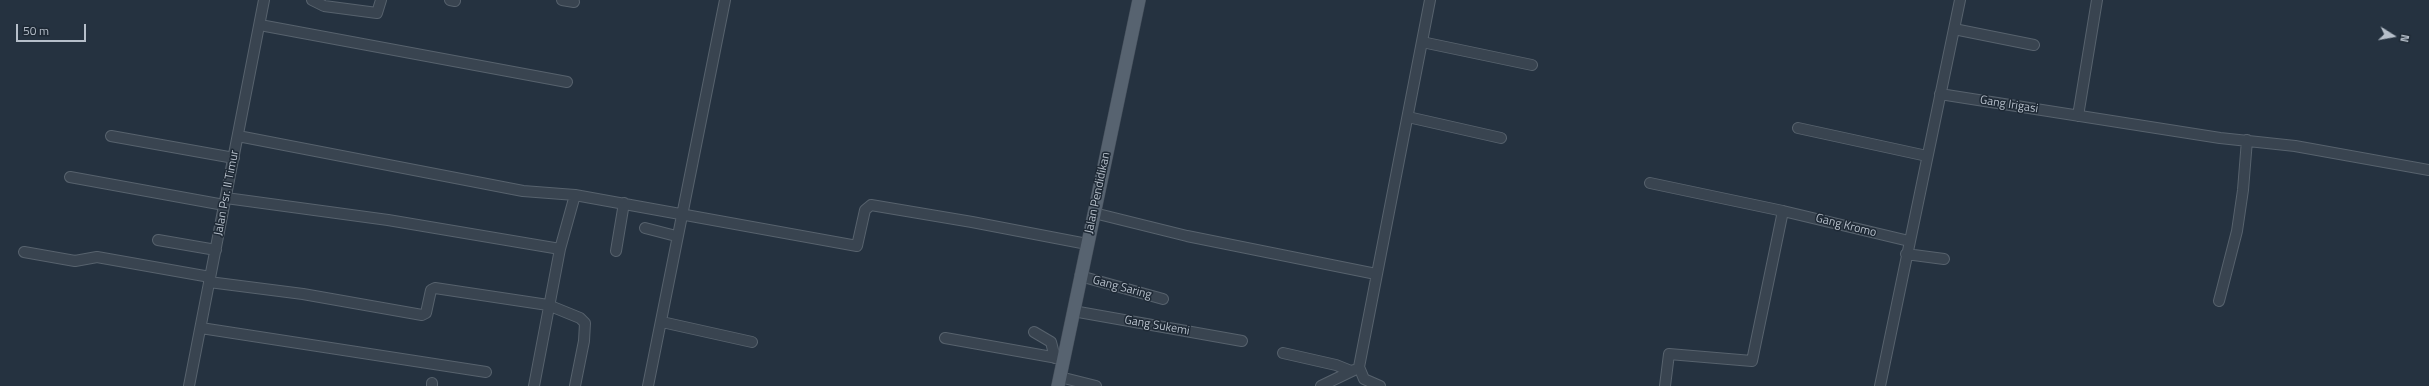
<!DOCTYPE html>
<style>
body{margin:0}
#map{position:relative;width:2429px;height:386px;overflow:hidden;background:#253240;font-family:"Titillium Web",sans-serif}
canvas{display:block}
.north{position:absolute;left:2373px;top:16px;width:40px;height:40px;-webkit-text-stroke:3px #1e2935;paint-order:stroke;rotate:101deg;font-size:11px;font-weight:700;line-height:16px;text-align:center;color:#b6bfca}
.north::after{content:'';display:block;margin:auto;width:14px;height:18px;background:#b6bfca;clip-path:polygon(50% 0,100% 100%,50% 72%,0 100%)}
.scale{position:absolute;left:16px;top:24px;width:70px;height:18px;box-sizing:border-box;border:2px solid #b6bfca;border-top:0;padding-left:5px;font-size:12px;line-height:14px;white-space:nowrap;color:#b6bfca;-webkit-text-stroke:3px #1e2935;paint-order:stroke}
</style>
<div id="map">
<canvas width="2429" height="386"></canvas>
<div class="north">N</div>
<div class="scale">50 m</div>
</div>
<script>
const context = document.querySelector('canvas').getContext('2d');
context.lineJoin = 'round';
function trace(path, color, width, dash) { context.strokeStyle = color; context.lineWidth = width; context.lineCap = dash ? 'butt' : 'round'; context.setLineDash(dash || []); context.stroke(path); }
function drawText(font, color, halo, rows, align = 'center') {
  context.font = font + ' "Titillium Web",sans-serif'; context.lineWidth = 3; context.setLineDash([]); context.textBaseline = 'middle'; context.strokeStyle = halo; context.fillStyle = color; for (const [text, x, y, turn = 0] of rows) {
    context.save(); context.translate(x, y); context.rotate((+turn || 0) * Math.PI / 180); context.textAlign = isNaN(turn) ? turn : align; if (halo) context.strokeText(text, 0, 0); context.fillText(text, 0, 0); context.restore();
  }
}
const minor = new Path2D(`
 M312,0L324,6L377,13L381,0
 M450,0L455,1
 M562,0L574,2
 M260,25L567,82
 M1954,29L2034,45
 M1422,42L1532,65
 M1940,94L2220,138L2295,146L2429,170
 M2078,116L2097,0
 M1408,117L1501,138
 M1798,128L1927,156
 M111,136L234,158
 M238,136L523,191L575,195L857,246L865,210L871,205L972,222L1087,244
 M70,177L224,205
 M1650,183L1783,211L1909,241
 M226,198L388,220L560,249
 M1094,213L1187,236L1376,274
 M645,228L676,236
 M158,240L216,250
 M616,251L624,203
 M24,252L75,261L97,257L210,277
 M1906,254L1944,259
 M1080,276L1163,299
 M209,282L303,294L422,315L426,313L431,290L435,288L548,305L580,318L585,323L584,341L575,386
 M2219,301L2237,231L2243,190L2247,140
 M1073,311L1242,341
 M662,322L752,342
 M201,328L486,372
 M1034,332L1051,342L1055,358
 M945,338L1063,359
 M1283,353L1336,365L1351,371
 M1060,377L1096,386
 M189,386L264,0
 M432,386V383
 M534,386L560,249L575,195
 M648,386L725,0
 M1321,386L1354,370
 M1380,386L1364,379L1359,367L1430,0
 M1665,386L1669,354L1752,361L1783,211
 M1880,386L1960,0`);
const major = new Path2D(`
 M1058,386L1139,0`);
const streetNames = [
 ["Gang Irigasi",2009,105,9],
 ["Jalan Psr. II Timur",227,193,-79],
 ["Jalan Pendidikan",1098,193,-78],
 ["Gang Kromo",1846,226,14],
 ["Gang Saring",1122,288,15],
 ["Gang Sukemi",1157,326,10]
];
trace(minor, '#57626d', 12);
trace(major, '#434d59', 14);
trace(minor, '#394450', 10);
trace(major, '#576370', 13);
drawText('12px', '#b6bfca', '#1e2935', streetNames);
</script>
